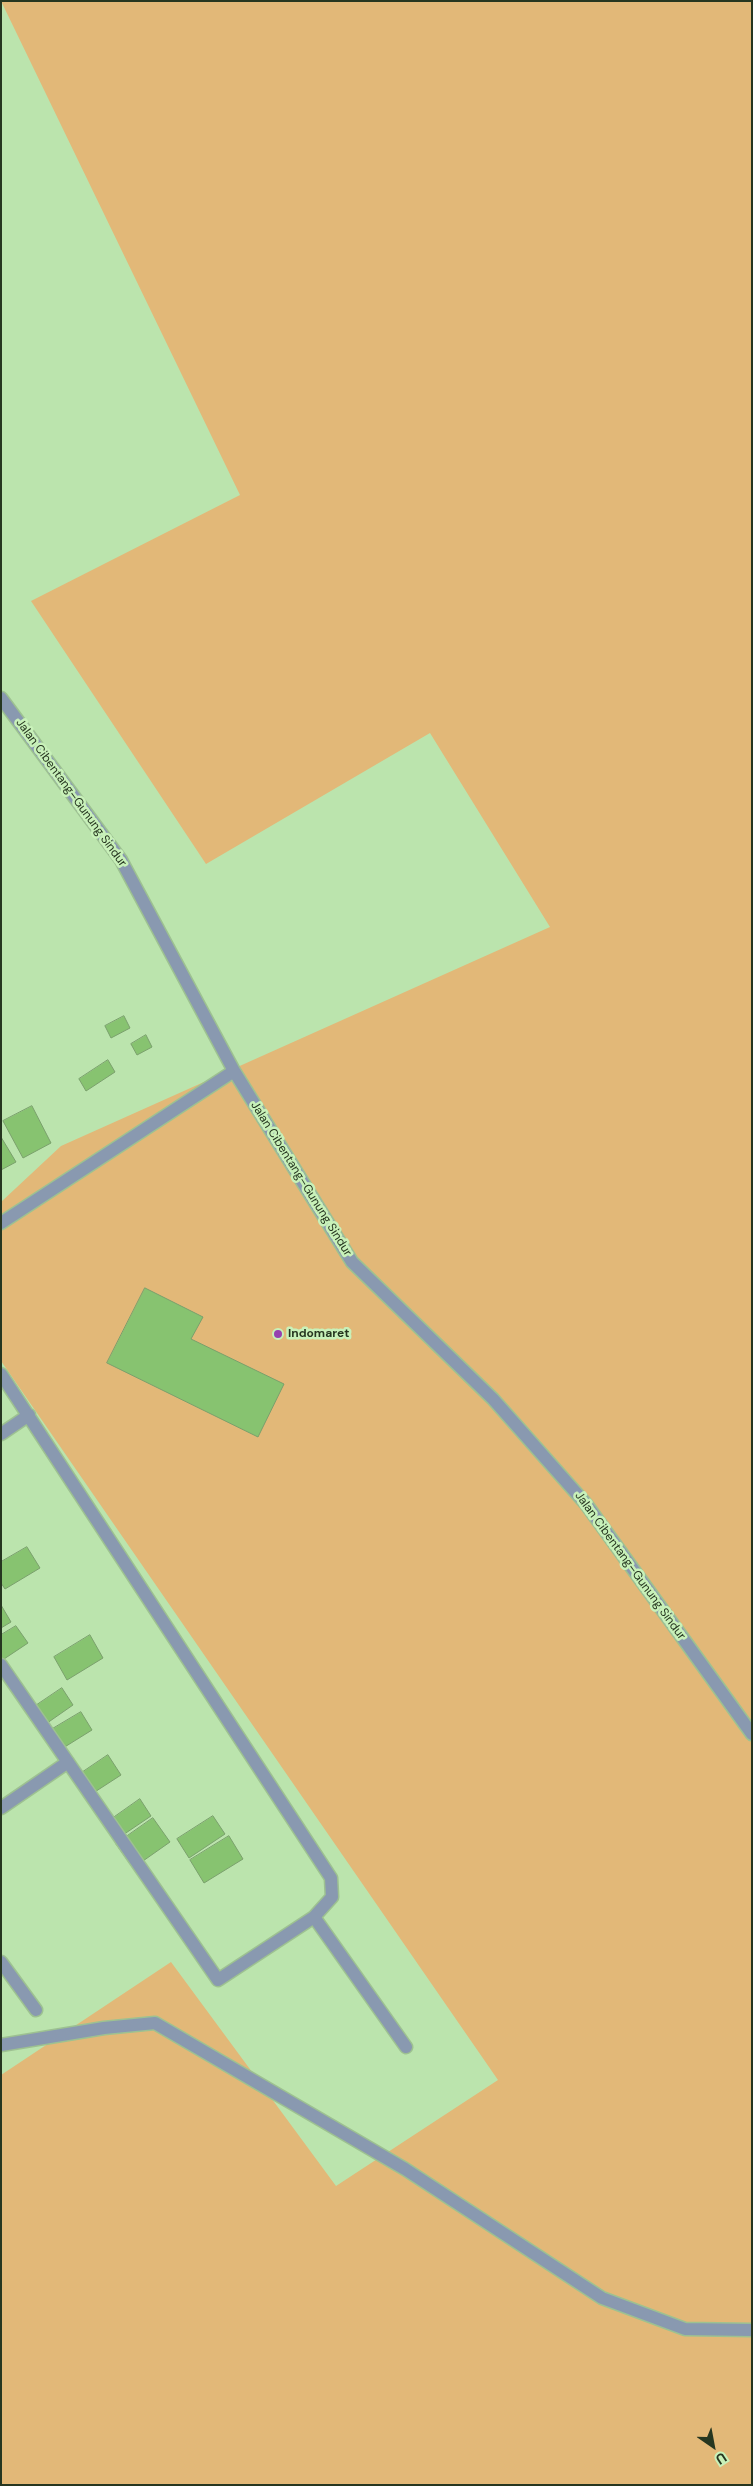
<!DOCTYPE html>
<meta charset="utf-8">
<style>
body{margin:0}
#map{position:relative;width:753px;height:2486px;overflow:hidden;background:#bbe4ad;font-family:"DM Sans",sans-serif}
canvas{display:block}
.frame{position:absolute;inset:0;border:2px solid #263620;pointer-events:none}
.north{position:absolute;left:688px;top:2421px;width:50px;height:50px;-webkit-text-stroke:4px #c8f1b9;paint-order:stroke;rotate:147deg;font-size:14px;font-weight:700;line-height:20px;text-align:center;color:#263620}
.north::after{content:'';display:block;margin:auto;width:18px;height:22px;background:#263620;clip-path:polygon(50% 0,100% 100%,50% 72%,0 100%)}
</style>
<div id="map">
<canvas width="753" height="2486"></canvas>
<div class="frame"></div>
<div class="north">U</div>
</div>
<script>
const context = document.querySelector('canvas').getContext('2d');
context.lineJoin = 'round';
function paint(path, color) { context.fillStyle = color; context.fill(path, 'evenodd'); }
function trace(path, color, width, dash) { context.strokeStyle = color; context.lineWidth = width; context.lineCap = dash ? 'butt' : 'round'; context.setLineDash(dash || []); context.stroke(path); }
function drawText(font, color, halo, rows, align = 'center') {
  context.font = font + ' "DM Sans",sans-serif'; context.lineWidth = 5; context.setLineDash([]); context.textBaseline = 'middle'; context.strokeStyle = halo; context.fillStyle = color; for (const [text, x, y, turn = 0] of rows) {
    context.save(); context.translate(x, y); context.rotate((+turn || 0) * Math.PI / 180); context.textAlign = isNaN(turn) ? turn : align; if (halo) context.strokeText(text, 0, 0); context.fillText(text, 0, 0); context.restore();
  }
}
const green = new Path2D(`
 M1,1H752V2485H1V2075L171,1962L336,2186L498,2080L1,1361V1202L61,1146L550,927L430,733L206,864L31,601L240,495Z`);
const building = new Path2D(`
 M124,1016L130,1028L111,1038L105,1026Z
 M146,1035L152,1047L137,1055L131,1044Z
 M108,1060L115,1072L86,1091L79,1079Z
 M32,1106L51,1143L23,1158L3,1121Z
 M1,1137L16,1162L1,1170Z
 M145,1288L203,1317L191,1339L284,1384L258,1437L107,1363Z
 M27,1547L40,1568L5,1589L1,1583V1562Z
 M1,1605L11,1622L1,1628Z
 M16,1626L28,1643L1,1661V1635Z
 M90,1635L103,1658L67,1680L54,1657Z
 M62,1688L73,1705L40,1728L28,1711Z
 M81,1712L92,1730L55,1753L44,1734Z
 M108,1755L121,1775L87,1797L74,1778Z
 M140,1799L151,1816L117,1839L106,1823Z
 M213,1816L225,1834L189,1858L177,1839Z
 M153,1818L170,1842L133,1868L116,1844Z
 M229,1836L243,1859L204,1883L190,1860Z`);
const minor = new Path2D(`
 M1,698L121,860L234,1071L352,1262L493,1399L586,1504L752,1734
 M1,1223L234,1071
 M1,1374L331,1878L332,1897L314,1917L218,1980L1,1665
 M1,1434L29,1415
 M1,1808L68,1762
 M314,1917L406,2047
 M1,1962L36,2010
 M1,2045L104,2028L155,2023L405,2169L602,2298L685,2329L752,2330`);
const markers = [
 [278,1334,5,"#9641af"]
];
const streetNames = [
 ["Jalan Cibentang–Gunung Sindur",71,793,54],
 ["Jalan Cibentang–Gunung Sindur",301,1179,58],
 ["Jalan Cibentang–Gunung Sindur",630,1566,54]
];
const poiNames = [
 ["Indomaret",288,1334]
];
paint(green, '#e2b878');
paint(building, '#87c370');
trace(building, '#7aa06c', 1);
trace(minor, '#9dc191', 15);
trace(minor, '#8999b0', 12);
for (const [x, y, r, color] of markers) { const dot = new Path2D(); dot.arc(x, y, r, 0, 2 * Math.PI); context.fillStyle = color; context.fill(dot); trace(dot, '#c8f1b9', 2); }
drawText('12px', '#263620', '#c8f1b9', streetNames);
drawText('bold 12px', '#263620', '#c8f1b9', poiNames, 'left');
</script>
